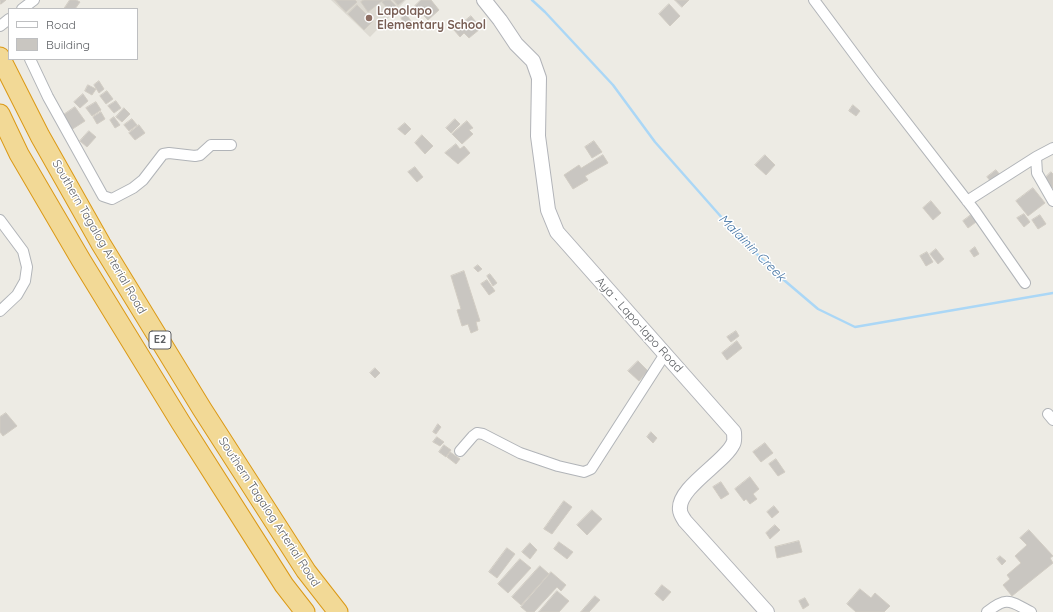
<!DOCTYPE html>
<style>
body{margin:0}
#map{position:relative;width:1053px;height:612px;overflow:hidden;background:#edebe4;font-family:Quicksand,sans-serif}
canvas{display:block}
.legend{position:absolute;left:8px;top:8px;width:130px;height:52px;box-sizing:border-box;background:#fff;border:1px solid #bebfc1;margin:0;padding:5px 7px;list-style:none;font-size:12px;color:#5c5f63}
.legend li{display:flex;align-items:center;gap:8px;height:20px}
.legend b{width:20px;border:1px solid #bebfc1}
</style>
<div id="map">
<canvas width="1053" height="612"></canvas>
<ul class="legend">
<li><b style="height:5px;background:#fff"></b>Road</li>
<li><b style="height:11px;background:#c9c6c1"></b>Building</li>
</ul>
</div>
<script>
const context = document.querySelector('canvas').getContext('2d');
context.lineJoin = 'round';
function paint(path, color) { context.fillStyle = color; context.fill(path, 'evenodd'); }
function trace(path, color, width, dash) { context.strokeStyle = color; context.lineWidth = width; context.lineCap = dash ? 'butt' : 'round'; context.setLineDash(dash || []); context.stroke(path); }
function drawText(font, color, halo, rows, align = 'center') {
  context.font = font + ' Quicksand,sans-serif'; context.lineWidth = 3; context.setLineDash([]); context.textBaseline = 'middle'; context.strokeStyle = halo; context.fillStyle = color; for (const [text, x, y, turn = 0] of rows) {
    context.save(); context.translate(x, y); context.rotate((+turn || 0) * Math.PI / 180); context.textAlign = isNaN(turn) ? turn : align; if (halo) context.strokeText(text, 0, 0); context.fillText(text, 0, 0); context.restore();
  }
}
const education = new Path2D(`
 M331,0H406L370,37Z`);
const stream = new Path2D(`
 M532,0L545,12L613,85L655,142L731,228L778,275L818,309L855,327L1053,293`);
const building = new Path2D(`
 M0,0H6L1,4Z
 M70,0H76L80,2L75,9H64Z
 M335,0H355L357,2L346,12Z
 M364,0H383L368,12L361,2Z
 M385,0H390L396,6L390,11L382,2Z
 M394,0H404L398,5Z
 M421,0H431L439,10L428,20L415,6Z
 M675,0H689L682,7Z
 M669,4L680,16L670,26L659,14Z
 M357,5L373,21L364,30L348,14Z
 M406,14L413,24L407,28L401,18Z
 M471,16L476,22L475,24L480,29L469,38L464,33L460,37L454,30Z
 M99,81L104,89L99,93L94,85Z
 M88,85L96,89L92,95L85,91Z
 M107,91L113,99L106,104L100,96Z
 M83,94L88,101L80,108L74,102Z
 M116,101L121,108L114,113L108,106Z
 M96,102L101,110L92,116L86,108Z
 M853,105L860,111L856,116L849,111Z
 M75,107L85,121L71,130L62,116Z
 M124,108L130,114L122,122L116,117Z
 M101,112L105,119L97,124L93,117Z
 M114,117L120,125L115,128L110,120Z
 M132,119L137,125L129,131L124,125Z
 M455,119L460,124L451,133L446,128Z
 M467,121L473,128L469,130L473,134L462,144L452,134Z
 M405,123L411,129L405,135L398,129Z
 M139,125L145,133L135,140L129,133Z
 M89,131L96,137L87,147L80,141Z
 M422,135L433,146L425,154L415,143Z
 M594,141L602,152L592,158L585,147Z
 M456,144L460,149L464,146L470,153L458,164L445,153Z
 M603,155L608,163L585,176L588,180L573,189L564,175L579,165L581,168Z
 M765,155L775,165L766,175L755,165Z
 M415,167L423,177L417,182L408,172Z
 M996,170L1001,176L992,183L987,177Z
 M1051,172L1053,174V188L1044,179Z
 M1033,188L1045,203L1028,216L1016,201Z
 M931,201L941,213L933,220L923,208Z
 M1024,214L1030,222L1024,227L1017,218Z
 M971,215L976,222L968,228L963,221Z
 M1040,215L1046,224L1038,229L1032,220Z
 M975,247L979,254L974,257L970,251Z
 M936,249L944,259L938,264L930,254Z
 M927,252L933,262L926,266L920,256Z
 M478,265L482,269L478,272L474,268Z
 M464,271L480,321L476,322L478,330L471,333L468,324L462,326L457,310L461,309L451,276Z
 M490,274L497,283L493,286L487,276Z
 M487,280L495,291L489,295L481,284Z
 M736,331L739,336L731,342L727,337Z
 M737,341L742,348L727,360L722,353Z
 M638,361L648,371L639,381L628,371Z
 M375,368L380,373L375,378L370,373Z
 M6,413L17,426L3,436L0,432V417Z
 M438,424L441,427L436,434L433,432Z
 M651,432L657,438L653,443L647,437Z
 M437,437L444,442L440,446L433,442Z
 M765,443L773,453L761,462L753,452Z
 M444,445L451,450L446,457L439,452Z
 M450,452L460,459L456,464L447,457Z
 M776,459L785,472L778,476L769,464Z
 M750,477L759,489L753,494L757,499L750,504L746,499L744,501L735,489Z
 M721,482L729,494L721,499L713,487Z
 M564,501L572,507L552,534L544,529Z
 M774,506L779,512L772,518L767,512Z
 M592,510L602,519L587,535L577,525Z
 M775,525L780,530L770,539L766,533Z
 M1029,530L1053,556L1050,558L1053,563L1012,596L1003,585L1010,579L1007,575L1021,563L1015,556L1027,545L1020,538Z
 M799,541L802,552L777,558L775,547Z
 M559,542L573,552L567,559L554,549Z
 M530,543L537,550L530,559L522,552Z
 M507,548L515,554L497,578L489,572Z
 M1000,556L1006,561L1002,565L997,559Z
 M520,559L531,568L508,593L498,584Z
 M540,566L549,574L521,605L512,597Z
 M551,572L566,585L561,591L557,587L534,612H527L521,607Z
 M662,585L671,592L663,601L655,594Z
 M860,589L871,598L875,593L890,606L884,612H856L847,604Z
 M557,591L569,601L559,612H539Z
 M595,596L600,600L589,612H581Z
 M805,598L809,605L803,609L799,601Z`);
const street = new Path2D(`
 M814,0L872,78L975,211L1025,283
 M22,9L34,0
 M0,26L9,19
 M30,59L48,97L103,196L112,199L133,188L143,180L163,154L169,153L195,156L200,155L211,145H231
 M1053,148L1036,157L1037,173L1053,201
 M967,201L1036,157
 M0,220L23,251L27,267L25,281L17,295L0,311
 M1048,414L1053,420
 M460,451L473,436L477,433L483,434L520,453L558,466L584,472L591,469L665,354
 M987,612C1007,596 1010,601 1031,612`);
const secondary = new Path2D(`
 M484,0L500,20L516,44L533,61L539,78L538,136L548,210L557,232L734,432C734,436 735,441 733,444C725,462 677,488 680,510C680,513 683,518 685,521L767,612`);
const highway = new Path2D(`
 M0,57L40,136L101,244L202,409L306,571L338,612
 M0,114L19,154L81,260L181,423L284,585L305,612`);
const markers = [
 [369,18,4,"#8d6e63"]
];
const shields = [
 [160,340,22]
];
const shieldNames = [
 ["E2",160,340]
];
const educationNames = [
 ["Lapolapo",377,11],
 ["Elementary School",377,25]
];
const streetNames = [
 ["Southern Tagalog Arterial Road",99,237,60],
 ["Aya - Lapo-lapo Road",639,325,48],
 ["Southern Tagalog Arterial Road",269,512,57]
];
const waterNames = [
 ["Malainin Creek",752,248,45]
];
paint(education, '#dddad2');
trace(stream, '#abd7f6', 2.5);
paint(building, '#c9c6c1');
trace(building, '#d1ccc3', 1);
trace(street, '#b1b4b8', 12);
trace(secondary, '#b1b3b8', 16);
trace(highway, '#db9916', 21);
trace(street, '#fff', 10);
trace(secondary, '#fff', 14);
trace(highway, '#f2d996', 19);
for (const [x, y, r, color] of markers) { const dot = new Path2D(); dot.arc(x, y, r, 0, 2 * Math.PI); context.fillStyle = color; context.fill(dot); trace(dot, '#fff', 1.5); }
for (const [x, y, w] of shields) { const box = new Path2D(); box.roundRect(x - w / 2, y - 9, w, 18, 3); context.fillStyle = '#fff'; context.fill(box); trace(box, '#5c5f63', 1); }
drawText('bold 11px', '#5c5f63', null, shieldNames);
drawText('bold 12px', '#785e54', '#fff', educationNames, 'left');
drawText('12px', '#5c5f63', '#fff', streetNames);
drawText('italic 13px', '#4a78a6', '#fff', waterNames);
</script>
